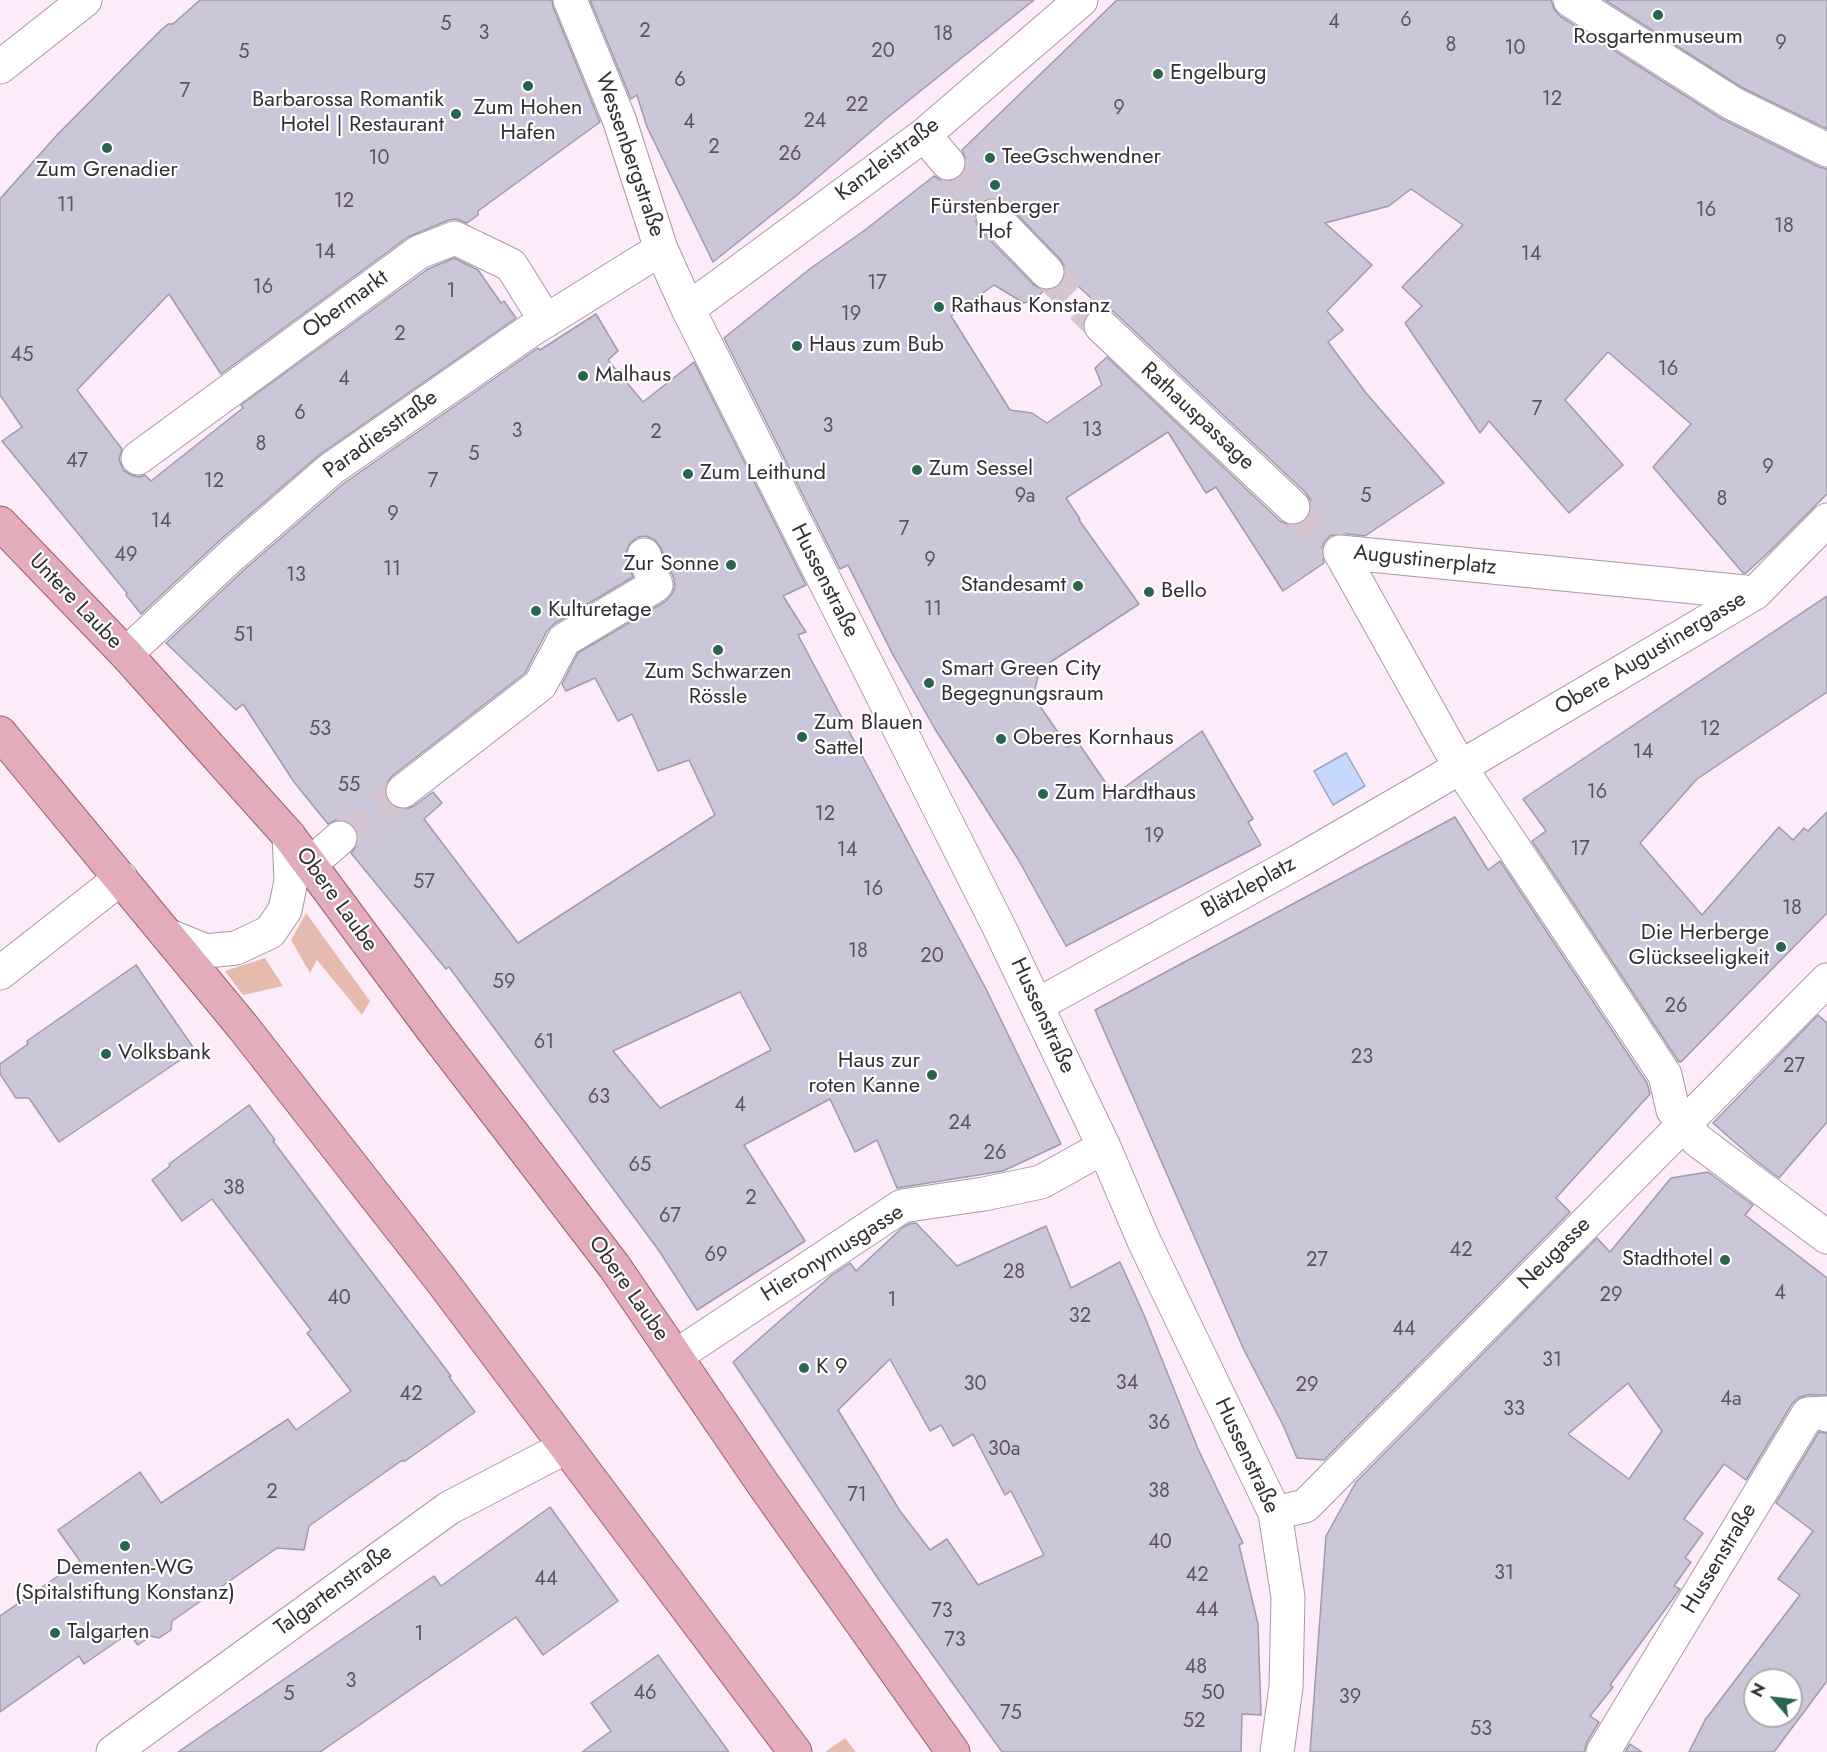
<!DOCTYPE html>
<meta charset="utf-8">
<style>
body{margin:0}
#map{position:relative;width:1827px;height:1752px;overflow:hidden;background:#fdebf9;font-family:Jost,sans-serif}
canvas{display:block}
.north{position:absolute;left:1743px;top:1668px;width:60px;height:60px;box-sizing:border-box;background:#fff;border:2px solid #aeabae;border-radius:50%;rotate:298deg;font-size:16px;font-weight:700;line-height:24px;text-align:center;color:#352e34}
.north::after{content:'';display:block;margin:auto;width:21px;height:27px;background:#28644e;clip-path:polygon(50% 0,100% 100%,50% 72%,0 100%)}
</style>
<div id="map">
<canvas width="1827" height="1752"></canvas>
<div class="north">N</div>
</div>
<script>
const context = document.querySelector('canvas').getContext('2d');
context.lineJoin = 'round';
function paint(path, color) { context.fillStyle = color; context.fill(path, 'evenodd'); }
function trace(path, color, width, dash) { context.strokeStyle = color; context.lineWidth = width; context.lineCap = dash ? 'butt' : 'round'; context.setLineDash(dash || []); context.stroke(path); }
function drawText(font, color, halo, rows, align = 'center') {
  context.font = font + ' Jost,sans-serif'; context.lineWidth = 4.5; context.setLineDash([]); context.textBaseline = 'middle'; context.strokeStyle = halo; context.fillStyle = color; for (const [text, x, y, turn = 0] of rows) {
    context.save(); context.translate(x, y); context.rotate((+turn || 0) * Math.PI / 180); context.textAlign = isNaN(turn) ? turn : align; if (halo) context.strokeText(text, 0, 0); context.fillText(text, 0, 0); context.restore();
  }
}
const green = new Path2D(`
 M306,913L370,1001L362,1015L317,960L310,973L291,940Z
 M265,958L283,986L243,995L225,971Z
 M845,1738L856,1752H825Z`);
const water = new Path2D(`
 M1346,753L1365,786L1333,805L1314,771Z`);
const building = new Path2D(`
 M200,0H552L553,7L600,122L478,211V215L467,223L456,219L449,220L408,237L221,374L169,294L77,390L122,449L119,459L123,470L131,475L139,477L145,475L151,481L243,408L241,405L428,269L454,258L478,270L501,303L504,301L516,318L319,455L219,541L141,614L126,595L127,593L2,441L22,427L0,395V199L57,135L161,30L168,24H173Z
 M590,0H1034L888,117L797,195L713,262L647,127L637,95L631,99Z
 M1117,0H1551L1554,9L1560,16L1722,119L1819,167L1827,169V494L1770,551L1746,573H1743L1653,467L1691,424L1608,352L1565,400L1623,465L1569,513L1489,421L1480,433L1405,323L1422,306L1402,287L1463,225L1411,189L1389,206L1325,223L1372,265L1327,311L1343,330L1328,342L1366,393L1444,483L1365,536L1340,533L1330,536L1324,542L1321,550L1324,563L1283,591L1216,487L1206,493L1168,432L1066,498L1080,519L1079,520L1139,604L1040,669L1033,696L1068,747L1077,741L1114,795L1202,731L1253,819L1248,822L1261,845L1066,946L1018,859L935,729L893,655L848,565L840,569L724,338L811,268L865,230L934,176L942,181H951L961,177L966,169V160L962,150ZM988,198H998L1006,203L1060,259L1065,267V274L1102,308H1106L1114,312L1306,493L1311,501V511L1306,520L1298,525H1289L1280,521L1107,357L1095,368L1102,385L1047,423L1032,413L1010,410L951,316L994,285L1024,303L1037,298L1044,290L1034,285L979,229L975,220V210L980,203Z
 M1605,0H1827V129L1741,87Z
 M596,314L618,351L608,360L643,402L694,362L806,585L783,596L806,632L798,635L986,989L1061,1144L1003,1171L897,1188L877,1140L855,1152L830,1099L744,1145L805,1241L697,1310L660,1252L449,967L446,969L351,853L358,844V835L354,826L346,820H336L328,824L294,782L243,704L236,710L166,643L245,569L343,484L538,348L540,350ZM646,536L655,540L661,548L674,579L675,587L672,594L666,601L578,653L562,684L566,691L595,678L618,721L632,714L658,771L689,760L715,815L518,943L424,819L442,803L433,792L414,806L406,809L396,808L388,802L385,794L386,784L392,776L525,673L547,631L554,624L633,577L627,562L626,552L630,543L638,537ZM740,992L771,1050L660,1108L613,1051Z
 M1827,596V692L1697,779L1640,843L1702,915L1779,827L1793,840L1804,828L1808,831L1827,812V913L1681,1062L1680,1061L1679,1062L1532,841L1546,831L1523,799Z
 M1455,817L1488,870L1500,861L1647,1083L1650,1094L1556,1198L1570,1212L1324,1460L1297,1458L1283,1425L1244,1350L1095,1010Z
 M136,965L195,1050L59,1142L29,1098H16L0,1074V1064L28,1044L27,1041Z
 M1818,1015L1827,1023V1122L1779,1178L1754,1159L1713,1123Z
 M249,1105L275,1140L273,1141L339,1229L451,1376L449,1377L475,1412L405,1461H401L309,1526L304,1550L277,1548L172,1621L171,1630L159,1638L151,1636L138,1645L129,1633L84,1664L79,1656L0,1712V1616L80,1561L58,1530L140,1472L161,1503L288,1419L296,1430L351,1391L307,1333L311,1330L212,1199L182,1221L152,1180L170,1166L169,1164Z
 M1708,1172L1753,1205L1745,1215L1827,1278V1395H1807L1798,1398L1792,1404L1746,1480L1724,1464L1684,1519L1703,1533L1685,1558L1691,1562L1674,1586L1680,1589L1610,1685L1613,1687L1590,1716L1599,1722L1587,1742L1584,1752H1310L1326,1536L1356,1482L1597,1238L1610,1252L1671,1178ZM1628,1383L1662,1431L1629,1479L1568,1434Z
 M916,1223L957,1266L1046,1226L1071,1288L1120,1262L1144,1315L1198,1449L1243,1543L1239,1545L1258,1624L1261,1715L1242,1714L1241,1752H1002L881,1583L733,1362L832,1275L850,1263L856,1271L902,1228L909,1224ZM890,1359L930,1431L941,1425L953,1446L973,1434L1005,1495L1011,1491L1044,1555L978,1585L947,1539L930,1550L900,1511L838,1410Z
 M1819,1432L1827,1433V1681L1774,1752H1689L1705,1720L1800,1595L1778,1579L1813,1531L1776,1503ZM1755,1680H1791V1716H1755Z
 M550,1507L618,1601L543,1655L516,1617L320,1752H178L434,1576L441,1586Z
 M658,1655L729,1752H582L611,1731L591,1703Z
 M1630,1744L1642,1752H1625Z`);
const minorTunnel = new Path2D(`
 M948,163L993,216
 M1047,272L1101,326
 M1293,507L1340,552
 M340,838L403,791`);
const minor = new Path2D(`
 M570,0L619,119L661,249L688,309L999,927L1104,1147L1144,1241L1275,1513L1288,1597L1286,1687L1277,1752
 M1570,0L1732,103L1827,150
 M0,67L85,0
 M924,135L948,163
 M993,216L1047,272
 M688,309L924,135L1081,0
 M1101,326L1293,507
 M138,458L419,252L455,238L511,265L546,321
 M1340,552L1460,767L1665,1075L1673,1110L1697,1140L1827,1237
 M1340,552L1755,593
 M126,654L232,555L331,469L531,330L661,249
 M403,791L540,685L564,640L656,585L644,555
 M309,865L340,838
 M167,935L206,951L236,948L270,932L285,910L291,881L289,836
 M0,973L121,878
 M1037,1005L1299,861L1425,788L1755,593L1827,520
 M676,1356L902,1206L984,1194L1041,1182L1104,1147
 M1275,1513L1305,1506L1827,980
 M113,1752L449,1508L566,1447
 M1603,1752L1808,1414L1825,1413L1827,1415`);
const major = new Path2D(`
 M0,523L126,654L289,836L429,1025L614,1266L763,1484L953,1752
 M0,733L243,1027L441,1280L795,1752`);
const markers = [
 [1658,15,6,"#28644e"],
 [1158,74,6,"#28644e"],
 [528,86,6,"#28644e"],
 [456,114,6,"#28644e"],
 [107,148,6,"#28644e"],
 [990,158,6,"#28644e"],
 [995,185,6,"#28644e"],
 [939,307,6,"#28644e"],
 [797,346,6,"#28644e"],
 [583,376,6,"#28644e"],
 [917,470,6,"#28644e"],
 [688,474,6,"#28644e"],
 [731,565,6,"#28644e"],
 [1078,586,6,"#28644e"],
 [1149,592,6,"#28644e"],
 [536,611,6,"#28644e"],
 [718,650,6,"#28644e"],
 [929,683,6,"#28644e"],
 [802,737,6,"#28644e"],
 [1001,739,6,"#28644e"],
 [1043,794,6,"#28644e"],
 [1781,947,6,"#28644e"],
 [106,1054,6,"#28644e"],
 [932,1075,6,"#28644e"],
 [1725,1260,6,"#28644e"],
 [804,1368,6,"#28644e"],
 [125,1546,6,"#28644e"],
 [55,1633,6,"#28644e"]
];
const numberNames = [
 ["6",1406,21],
 ["4",1334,23],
 ["5",446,25],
 ["2",645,32],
 ["3",484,34],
 ["18",943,35],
 ["9",1781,44],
 ["8",1451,46],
 ["10",1515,49],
 ["20",883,52],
 ["5",244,53],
 ["6",680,81],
 ["7",185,92],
 ["12",1552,100],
 ["22",857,106],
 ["9",1119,109],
 ["24",815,122],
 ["4",689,123],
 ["2",714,148],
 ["26",790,155],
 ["10",379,159],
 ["12",344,202],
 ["11",66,206],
 ["16",1706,211],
 ["18",1784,227],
 ["14",325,253],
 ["14",1531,255],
 ["17",877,284],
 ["16",263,288],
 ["1",451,292],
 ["19",851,315],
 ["2",400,335],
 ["45",22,356],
 ["16",1668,370],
 ["4",344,380],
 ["7",1537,410],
 ["6",300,414],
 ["3",828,427],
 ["13",1092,431],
 ["3",517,432],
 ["2",656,433],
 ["8",261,445],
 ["5",474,455],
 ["47",77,462],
 ["9",1768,468],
 ["12",214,482],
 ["7",433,482],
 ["9a",1025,497],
 ["5",1366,497],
 ["8",1722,500],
 ["9",393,515],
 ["14",161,522],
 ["7",904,530],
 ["49",126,556],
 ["9",930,561],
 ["11",392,570],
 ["13",296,576],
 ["11",933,610],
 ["51",244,636],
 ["53",320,730],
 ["12",1710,730],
 ["14",1643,753],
 ["55",349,786],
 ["16",1597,793],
 ["12",825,815],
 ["19",1154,837],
 ["17",1580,850],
 ["14",847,851],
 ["57",424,883],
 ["16",873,890],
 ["18",1792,909],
 ["18",858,952],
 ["20",932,957],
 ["59",504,983],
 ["26",1676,1007],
 ["61",544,1043],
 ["23",1362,1058],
 ["27",1794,1067],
 ["63",599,1098],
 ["4",740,1106],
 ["24",960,1124],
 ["26",995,1154],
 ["65",640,1166],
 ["38",234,1189],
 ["2",751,1199],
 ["67",670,1217],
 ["42",1461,1251],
 ["69",716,1256],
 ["27",1317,1261],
 ["28",1014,1273],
 ["4",1780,1294],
 ["29",1611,1296],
 ["40",339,1299],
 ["1",892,1301],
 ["32",1080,1317],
 ["44",1404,1330],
 ["31",1552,1361],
 ["34",1127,1384],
 ["30",975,1385],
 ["29",1307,1386],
 ["42",411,1395],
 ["4a",1731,1400],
 ["33",1514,1410],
 ["36",1159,1424],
 ["30a",1004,1450],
 ["38",1159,1492],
 ["2",272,1493],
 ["71",857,1496],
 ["40",1160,1543],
 ["31",1504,1574],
 ["42",1197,1576],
 ["44",546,1580],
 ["44",1207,1611],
 ["73",942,1612],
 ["1",419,1635],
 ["73",955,1641],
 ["48",1196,1668],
 ["3",351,1682],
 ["46",645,1694],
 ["50",1213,1694],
 ["5",289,1695],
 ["39",1350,1698],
 ["75",1011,1714],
 ["52",1194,1722],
 ["53",1481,1730]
];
const poiNames = [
 ["Rosgartenmuseum",1658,38,"center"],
 ["Engelburg",1170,74],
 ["Barbarossa Romantik",444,101,"right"],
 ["Hotel | Restaurant",444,126,"right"],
 ["Zum Hohen",528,109,"center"],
 ["Hafen",528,134,"center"],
 ["TeeGschwendner",1002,158],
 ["Zum Grenadier",107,171,"center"],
 ["Fürstenberger",995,208,"center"],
 ["Hof",995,233,"center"],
 ["Rathaus Konstanz",951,307],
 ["Haus zum Bub",809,346],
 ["Malhaus",595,376],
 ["Zum Sessel",929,470],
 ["Zum Leithund",700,474],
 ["Zur Sonne",719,565,"right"],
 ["Standesamt",1066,586,"right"],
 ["Bello",1161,592],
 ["Kulturetage",548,611],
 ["Smart Green City",941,670],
 ["Begegnungsraum",941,695],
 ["Zum Schwarzen",718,673,"center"],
 ["Rössle",718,698,"center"],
 ["Zum Blauen",814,724],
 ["Sattel",814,749],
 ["Oberes Kornhaus",1013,739],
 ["Zum Hardthaus",1055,794],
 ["Die Herberge",1769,934,"right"],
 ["Glückseeligkeit",1769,959,"right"],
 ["Volksbank",118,1054],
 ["Haus zur",920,1062,"right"],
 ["roten Kanne",920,1087,"right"],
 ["Stadthotel",1713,1260,"right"],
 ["K 9",816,1368],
 ["Dementen-WG",125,1569,"center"],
 ["(Spitalstiftung Konstanz)",125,1594,"center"],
 ["Talgarten",67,1633]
];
const streetNames = [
 ["Wessenbergstraße",629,155,71],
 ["Kanzleistraße",888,160,-37],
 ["Obermarkt",346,305,-36],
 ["Rathauspassage",1197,417,43],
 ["Paradiesstraße",381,435,-36],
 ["Augustinerplatz",1425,561,6],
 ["Hussenstraße",824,581,63],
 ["Untere Laube",75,602,46],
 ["Obere Augustinergasse",1651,654,-31],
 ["Blätzleplatz",1249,888,-29],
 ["Obere Laube",336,900,54],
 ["Hussenstraße",1042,1016,65],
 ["Hieronymusgasse",833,1254,-32],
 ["Neugasse",1555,1254,-45],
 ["Obere Laube",628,1289,55],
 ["Hussenstraße",1246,1456,65],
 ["Hussenstraße",1720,1559,-59],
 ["Talgartenstraße",334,1591,-36]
];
paint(green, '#e5bbae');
paint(water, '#c5d7fc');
trace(water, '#9aa4c0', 1.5);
paint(building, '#cbc6d9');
trace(building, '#9f9aac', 1.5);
trace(minorTunnel, '#d5c5d2', 33, [33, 16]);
trace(minor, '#a998a6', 35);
trace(major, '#9a5c6d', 35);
trace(minor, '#fff', 33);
trace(major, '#e3acba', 33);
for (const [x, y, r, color] of markers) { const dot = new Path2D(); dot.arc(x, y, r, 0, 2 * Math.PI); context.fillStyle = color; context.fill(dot); trace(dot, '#fff', 2); }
drawText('20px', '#5a545d', null, numberNames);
drawText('22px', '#352e34', '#fff', poiNames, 'left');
drawText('22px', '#352e34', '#fff', streetNames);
</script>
